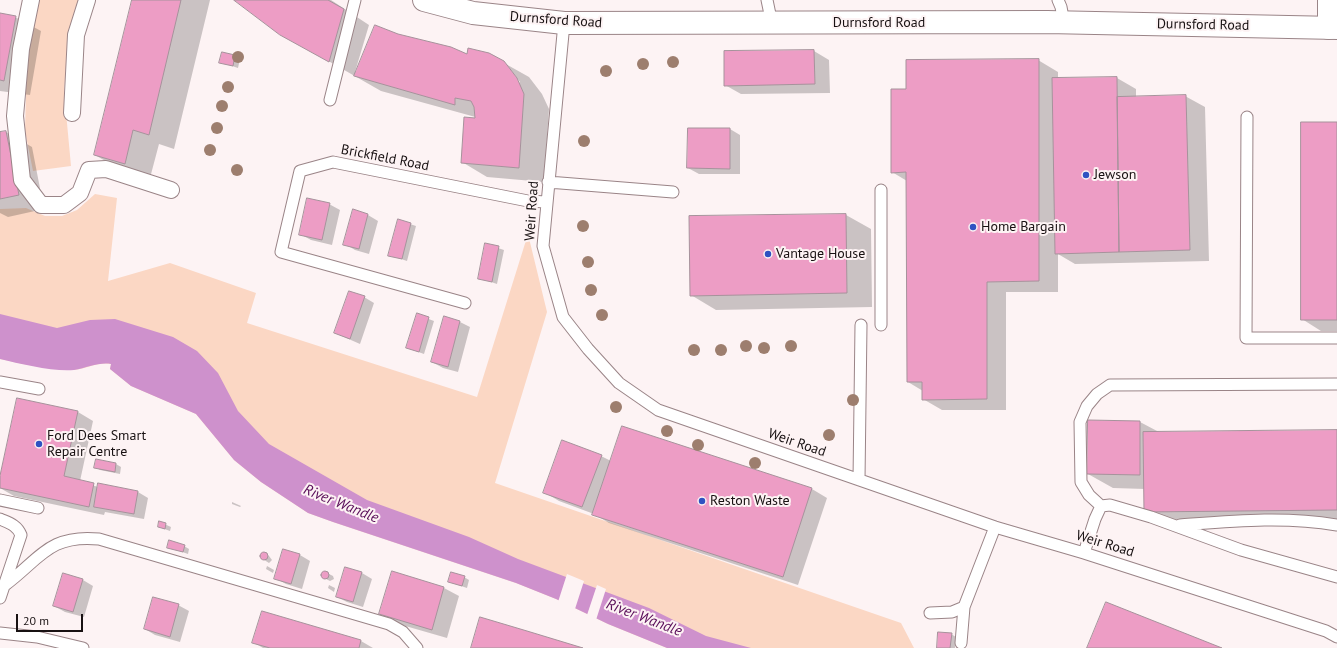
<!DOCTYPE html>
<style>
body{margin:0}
#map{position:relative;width:1337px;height:648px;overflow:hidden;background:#fdf3f4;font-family:"PT Sans",sans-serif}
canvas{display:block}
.scale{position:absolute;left:16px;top:614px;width:67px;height:18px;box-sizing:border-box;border:2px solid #181112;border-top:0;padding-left:5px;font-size:12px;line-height:14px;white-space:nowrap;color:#181112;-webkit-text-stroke:3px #fdf3f4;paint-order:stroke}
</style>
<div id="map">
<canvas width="1337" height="648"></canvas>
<div class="scale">20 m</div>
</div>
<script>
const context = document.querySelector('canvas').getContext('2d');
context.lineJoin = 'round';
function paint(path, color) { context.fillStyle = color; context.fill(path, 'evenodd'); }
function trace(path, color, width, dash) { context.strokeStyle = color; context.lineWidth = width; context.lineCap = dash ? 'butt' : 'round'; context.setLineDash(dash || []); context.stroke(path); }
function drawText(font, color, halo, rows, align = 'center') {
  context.font = font + ' "PT Sans",sans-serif'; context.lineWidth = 4; context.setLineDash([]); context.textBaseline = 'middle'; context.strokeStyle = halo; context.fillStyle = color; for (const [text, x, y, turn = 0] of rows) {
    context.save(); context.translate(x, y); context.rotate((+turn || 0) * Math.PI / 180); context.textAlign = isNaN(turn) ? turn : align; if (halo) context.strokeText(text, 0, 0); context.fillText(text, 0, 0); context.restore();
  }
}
const green = new Path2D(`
 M39,0H80L69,32L64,91L71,166L33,171L25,131L27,51Z
 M95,194L117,198L108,281L170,263L256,293L247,323L477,397L528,234L547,312L495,483L901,623L914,648H667L608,624L556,599L516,583L333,522L308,513L261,482L234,460L196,414L131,386L110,369L111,364C98,361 85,370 71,370C47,369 23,364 0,359V209L26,208L45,216H62L77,210Z`);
const water = new Path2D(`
 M0,314L57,328L90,320L115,319L173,337L197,351L218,373L238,411L269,444L367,500L469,537L518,559L649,608L706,636L751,648H667L608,624L556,599L516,583L333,522L308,513L261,482L234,460L196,414L131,386L110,369L111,364C99,362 87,368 74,370C54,372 21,364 0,359Z`);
const pier = new Path2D(`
 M567,574L584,581L575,609L558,602Z
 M597,585L606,589L596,620L587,615Z`);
const shadow = new Path2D(`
 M133,0H210L174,149L159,144L150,178L121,170L95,155Z
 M236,0H331L369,25L355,72H357L398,35L468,55L488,54L529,77L542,94L549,109L544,182L487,177L462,162L479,118L381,91L281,34ZM505,65H507L520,82L519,83Z
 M0,14L15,17L41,31L30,95L0,91Z
 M814,51L829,60L830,93L741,94L725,85V52Z
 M223,53L240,59L238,68L220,62Z
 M1038,60L1058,72V79L1117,78L1136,89V97L1185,96L1205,107L1209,261L1075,264L1058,254V292H1006V410H942L923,399V391L908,382L907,181L892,172L907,90Z
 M1337,123V331H1321L1302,319Z
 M689,129H730L740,135V174H699L688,168Z
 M6,132L32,147L44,209L8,217L0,213V133Z
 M329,204L340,210L332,245L311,240L300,234Z
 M354,211L368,215L378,221L369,254L355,250L345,244Z
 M846,215L871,229L872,307L716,310L691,295Z
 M398,220L416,226L407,261L389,255Z
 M486,244L504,250L497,284L479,278Z
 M364,297L374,303L360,344L335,333Z
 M418,315L434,321L424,354L407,348Z
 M445,317L460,322L470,327L458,372L443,368L432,362Z
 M78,412L93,421L80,481L98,487L99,485L138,492L148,498L144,519L105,512L104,515L14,496L0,488V481Z
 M1089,421L1140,422L1159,432L1337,431V519L1160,520L1145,511V489L1113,488L1088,474Z
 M622,427L812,489L827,498L798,585L609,523L594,514L559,501L544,492L601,456L611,461Z
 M97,461L116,464L121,467L120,474L100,470L95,467Z
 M232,502L241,506L240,507L232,504Z
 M160,522L171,527L170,531L159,527Z
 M184,546L189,549L188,554L168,547Z
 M284,550L300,555L310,561L302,589L286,584L275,578Z
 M264,553L269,556L272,560L269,563L261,558Z
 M267,566L274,570L273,573L266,569Z
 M325,572L333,576L334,579L330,581L322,577Z
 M362,573L372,579L363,607L347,602L337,597Z
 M393,573L444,588L459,596L447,638L395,623L380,614Z
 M63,574L83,580L93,586L84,617L65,612L54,606Z
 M464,577L469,580L467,588L449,582Z
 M329,585L335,588L334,592L328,588Z
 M178,605L189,611L180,642L155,635L145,629Z
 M951,634L956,637L955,648H938Z
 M361,641L373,648H263L253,642Z`);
const building = new Path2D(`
 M132,0H181L149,135L133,130L125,164L94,155Z
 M234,0H328L344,9L329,62L280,35Z
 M0,13L16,16L4,81L0,80Z
 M375,25L398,34L451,47L467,54L468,48L489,53L504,61L517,78L524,94L519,168L461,163L464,117L475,118L474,107L471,101L455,98V105L354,76Z
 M814,50L815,84L724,86V51Z
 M222,52L235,55L233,66L219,63Z
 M1039,59V281L987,282V399L922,400V382H907L906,172L891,173V89H906V60Z
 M1117,77L1119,252L1055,254L1052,78Z
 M1186,95L1190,250L1119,252L1117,97Z
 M1301,122H1337V320H1301Z
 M688,128H730V169L687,168Z
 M6,131L19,195L0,199V132Z
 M307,198L330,203L322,240L299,235Z
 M353,209L368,214L359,249L343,245Z
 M846,214L847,293L690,296L689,216Z
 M398,219L411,223L402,259L388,256Z
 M485,243L499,246L492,282L478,279Z
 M349,291L365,296L350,339L334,333Z
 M417,313L429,317L419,352L406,348Z
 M444,316L460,321L448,367L431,362Z
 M17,398L78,411L64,476L94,483L89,507L0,488V476Z
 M1088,420L1140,421V475L1087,474Z
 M622,426L812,488L783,577L592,515Z
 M1337,430V510L1144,512L1143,432Z
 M562,440L602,455L582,507L543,493Z
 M96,459L116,463L115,472L94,468Z
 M98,483L138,491L134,514L94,507Z
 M159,521L166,523L165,529L158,527Z
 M169,540L185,545L183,552L167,548Z
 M283,549L300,554L291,584L274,579Z
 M260 556a4 4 0 1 1 8 0a4 4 0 1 1-8 0Z
 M345,567L362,572L353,602L336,597Z
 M321 575a4 4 0 1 1 8 0a4 4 0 1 1-8 0Z
 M392,571L444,587L432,630L379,614Z
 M451,572L465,576L462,586L448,582Z
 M63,573L83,579L73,612L53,606Z
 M153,597L179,604L170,637L144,629Z
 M1106,602L1222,648H1087Z
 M262,611L361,640L359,648H270L252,643Z
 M480,617L527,631L583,648H471Z
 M938,632L952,633L950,648H937Z`);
const service = new Path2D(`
 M767,0L772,24
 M1058,0L1061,7L1064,23
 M564,23L543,246L563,317L588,349L619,383L658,410L995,527L1084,553L1326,631L1337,637
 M330,100L355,0
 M1247,117L1246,338H1337
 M548,182L673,192
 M881,190V325
 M465,303L281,252L300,171L333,162L528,201L546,202
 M0,382L39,389
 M859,480L861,325
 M0,500L38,508
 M1101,506L1089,495L1081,482L1080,422L1087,406L1097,394L1110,385L1337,384
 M0,519C9,523 17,525 21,535L0,598
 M1180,525C1233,521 1284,516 1337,525
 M1084,553L1095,519L1101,506L1110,505L1151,517L1241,550L1337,577
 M5,585C40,559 49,534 99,539L389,624L403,632L417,648
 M930,613L952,612L964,607L995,527
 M0,633L37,637L83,648
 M961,643L964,607`);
const pedestrian = new Path2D(`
 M31,0L21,49L15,116L22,180L41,205H64L80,193L89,170L106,169L171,190
 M72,113L76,35L87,0`);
const minor = new Path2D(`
 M1329,28V0`);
const primary = new Path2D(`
 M424,0L473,13L564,23L1047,22L1337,28`);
const trees = [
 [238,57],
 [673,62],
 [643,64],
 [606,71],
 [228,87],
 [222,106],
 [217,128],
 [584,141],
 [210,150],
 [237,170],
 [583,226],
 [588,262],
 [591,290],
 [602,315],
 [746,346],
 [791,346],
 [764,348],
 [694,350],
 [721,350],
 [853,400],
 [616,407],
 [667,431],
 [829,435],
 [698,445],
 [755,463]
];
const markers = [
 [1086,175,4,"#2f52c2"],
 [973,227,4,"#2f52c2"],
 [768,254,4,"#2f52c2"],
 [39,444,4,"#2f52c2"],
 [702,501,4,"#2f52c2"]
];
const streetNames = [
 ["Durnsford Road",556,20,4],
 ["Durnsford Road",879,23],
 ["Durnsford Road",1203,25,1],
 ["Brickfield Road",385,158,11],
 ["Weir Road",532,211,-86],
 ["Weir Road",797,443,19],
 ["Weir Road",1105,544,17]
];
const poiNames = [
 ["Jewson",1094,175],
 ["Home Bargain",981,227],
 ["Vantage House",776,254],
 ["Ford Dees Smart",47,436],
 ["Repair Centre",47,452],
 ["Reston Waste",710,501]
];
const waterNames = [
 ["River Wandle",341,504,22],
 ["River Wandle",644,618,21]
];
paint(green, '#fbd7c4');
paint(water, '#ce91cc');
paint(pier, '#fdf3f4');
paint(shadow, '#0003');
paint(building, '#ed9dc5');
trace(building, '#a6929b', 1);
trace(service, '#9a8487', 13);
trace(pedestrian, '#9a8487', 18);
trace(minor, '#9a8487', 24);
trace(primary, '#9a8487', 24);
trace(service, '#fff', 11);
trace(pedestrian, '#fff', 16);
trace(minor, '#fff', 22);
trace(primary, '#fff', 22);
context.fillStyle = '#9d7e6e';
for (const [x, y] of trees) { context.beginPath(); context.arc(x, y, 6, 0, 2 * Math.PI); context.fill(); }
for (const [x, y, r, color] of markers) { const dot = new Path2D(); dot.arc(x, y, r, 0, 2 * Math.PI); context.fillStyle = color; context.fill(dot); trace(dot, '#fdf3f4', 1.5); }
drawText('14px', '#181112', '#fdf3f4', streetNames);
drawText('14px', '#181112', '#fdf3f4', poiNames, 'left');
drawText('italic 15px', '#5a0f5a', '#fdf3f4', waterNames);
</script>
